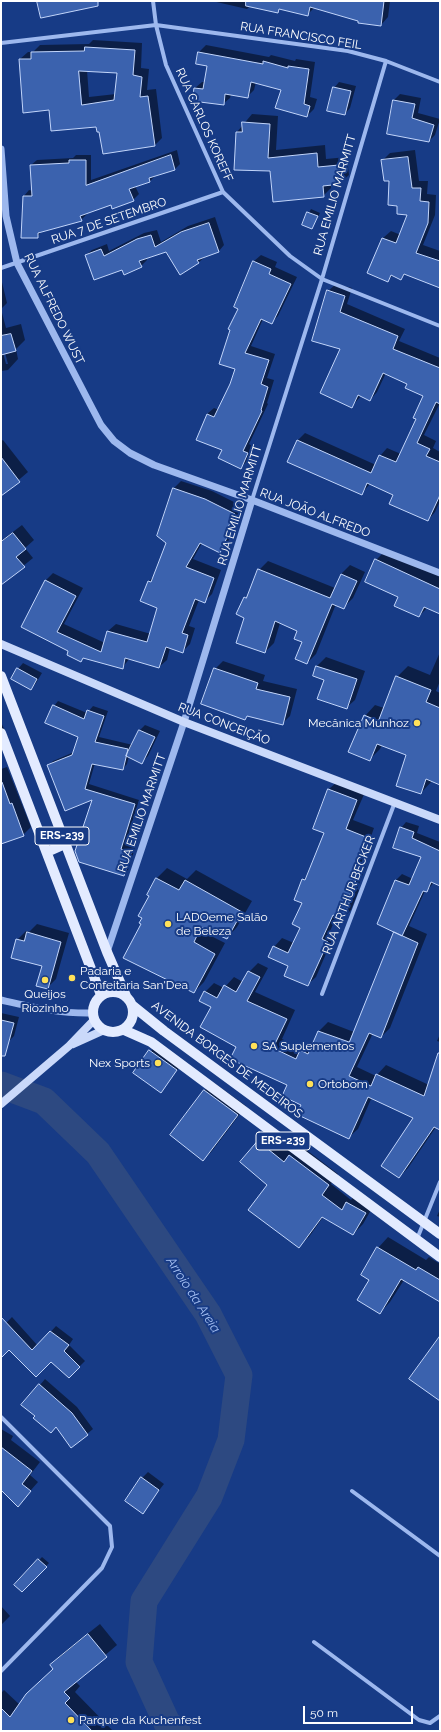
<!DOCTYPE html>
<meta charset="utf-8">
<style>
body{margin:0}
#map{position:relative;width:441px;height:1732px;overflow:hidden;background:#173b86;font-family:Raleway,sans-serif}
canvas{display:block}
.frame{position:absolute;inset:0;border:2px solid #fff;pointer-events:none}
.scale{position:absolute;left:303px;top:1706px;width:110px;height:18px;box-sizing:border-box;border:2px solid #fff;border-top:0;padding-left:5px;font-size:12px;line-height:14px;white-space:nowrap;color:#fff;-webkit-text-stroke:3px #173b86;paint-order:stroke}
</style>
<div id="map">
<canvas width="441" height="1732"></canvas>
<div class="frame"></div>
<div class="scale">50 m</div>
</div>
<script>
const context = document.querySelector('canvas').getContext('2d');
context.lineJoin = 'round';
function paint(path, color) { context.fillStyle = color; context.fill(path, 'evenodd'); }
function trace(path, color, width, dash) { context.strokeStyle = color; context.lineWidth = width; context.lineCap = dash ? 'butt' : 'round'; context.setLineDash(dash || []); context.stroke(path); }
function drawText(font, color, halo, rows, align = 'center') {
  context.font = font + ' Raleway,sans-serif'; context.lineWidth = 4; context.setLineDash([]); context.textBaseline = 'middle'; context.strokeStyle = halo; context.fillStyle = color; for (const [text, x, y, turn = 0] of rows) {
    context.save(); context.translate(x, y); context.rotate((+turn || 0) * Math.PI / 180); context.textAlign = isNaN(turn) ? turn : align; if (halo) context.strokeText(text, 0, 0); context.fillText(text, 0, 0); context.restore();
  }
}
const shadow = new Path2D(`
 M212,1H390L388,17L381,25L359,21L315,7L308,14L281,8L278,12L250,6L247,9Z
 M93,40L142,43L141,68L149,69L147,90L156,89L162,138L155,145L100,131L97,126L50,109L20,59L28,52H33L40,45L89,44ZM87,70L118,72L116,94L89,97Z
 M206,45L269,57L271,55L295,61L296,59L315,62L310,97L317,99L314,109L307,116L282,89L256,82L254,90L247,97L231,94L230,98L223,104L195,88L202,82H205L208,65L199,52Z
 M339,82L356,86L350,108L345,114L334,88Z
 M400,94L421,98L418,113L440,119L435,135L429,141L388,134L394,100Z
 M252,114L278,116L276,150L325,145L326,159L347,157L349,175L340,183L331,184V188L323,196L271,170L237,132Z
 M177,150L180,164L175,169L155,176L150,181L135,186L139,194L133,200L111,204L86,212L87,214L81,220L43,230L37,237L24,196L29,190L33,191L31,165L37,160L73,158L76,155H91V180Z
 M415,150L419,181H428L427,194L436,195L435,215L423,245L440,251V287L406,274L401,278L393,275L387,281L368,273L383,238L391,231L401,235L409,214L398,205L382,161L390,153Z
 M311,209L320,213L312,228L303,224Z
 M215,217L224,245L219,251L205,257L199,262L180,274L167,251L146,258L147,260L141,266L122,269L86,255L92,250L107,244L109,251L144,233L157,230L161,242L188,226Z
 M261,255L277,262L275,267L297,277L278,316L271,323L263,319L251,346L275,354L267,378L274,380L267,403L268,404L249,444L254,447L247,461L241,467L223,450L207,414L214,408L219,410L231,384L236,369L239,308L236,307L254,261Z
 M1,278L7,303L1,309L6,328L21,324L25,340L16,349L18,359L8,370L1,371ZM2,349H4L8,364H6Z
 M336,284L352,288L347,304L405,329L399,341L440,358V403L424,435L436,441L433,448L440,452V501L435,512L428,520L394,494L370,484L362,493L297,441L305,433L376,465L380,456L387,448L401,454L418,419L424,396L408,383L386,373L377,392L370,400L361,396L352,406L341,349L328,291Z
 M3,440L28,472L1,495V441Z
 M181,481L212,491L242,506L233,523L236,525L227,544L220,551L202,543L193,559L221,570L212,594L204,602L199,600L189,626L195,628L190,644L183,651L170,648L167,660L159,667L130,658L122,668L85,657L81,660L69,651L22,627L46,580L53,573L83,588L64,624L105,643L108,631L116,624L151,634L159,607L149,581L155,575L167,543L174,488Z
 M22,525L34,540L25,548L33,558L1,584V541Z
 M386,550L440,574V613L428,607L419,616L400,597L376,560Z
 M268,561L335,588L341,574L350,565L365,572L353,598L344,607L336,604L316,654L307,663L303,641L299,631L280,623L274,643L265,652L245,617V598L250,593L259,570Z
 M440,652V681L436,691L440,693V784L432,781L421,793L407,755L382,745L380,749L369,760L365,716L375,705L384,708L397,677L408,666L430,675Z
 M326,657L365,671L355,700L346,708L325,679L314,676L317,666Z
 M223,661L265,675L263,681L297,689L290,716L282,724L248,715L245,718L215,669Z
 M23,663L42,673L36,683L31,689L18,669Z
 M58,701L87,713L93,706L108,711L99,737L133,745L140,730L145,725L160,731L148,756L142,762L129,756L127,764L123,769L95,763L89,784L139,800L125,845L135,848L128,870L123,875L94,798L48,766L53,761L74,752L79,737L54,706Z
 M1,722L8,738L1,744Z
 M7,767L31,827L23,835L1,843V769Z
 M338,781L365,792L353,820L374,828L361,864L366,866L357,889L359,890L351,910L343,918L337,916L330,931L335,933L316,977L307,985L274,947L282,938L294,943L301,927L303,880L309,874L325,833L329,789Z
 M406,822L419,826L417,833L440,842V882H434L427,891H425L409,926L427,934L390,1028L381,1037L373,1033L357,1067L376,1076L386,1065L429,1085L440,1054V1129L436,1127L408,1168L399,1177L415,1118L372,1097L358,1129L349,1137L302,1104L288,1085L237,1046L212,1007L205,992L214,983L224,988L234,977L243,982L249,972L258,963L268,968L255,992L295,1010L282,1039L303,1049L310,1042L314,1044L319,1031L328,1022L354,1032L396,932L378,924L396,880L402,874L413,879L423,857L401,828Z
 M167,868L187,879L196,870L252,901L237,927L227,938L205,928L203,932L225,943L204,982L194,992L142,923L157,878Z
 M37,924L69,933L56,979L47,988L43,966L17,940L26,931L29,932Z
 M1,1013L19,1017L14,1036L8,1042L1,1040Z
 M440,1034V1042L437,1041Z
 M156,1045L182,1064L161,1091L134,1073Z
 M213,1082L246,1106L212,1151L203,1160L171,1135L205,1090Z
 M269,1131L293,1152L300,1145L338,1174L331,1184L351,1200L357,1193L375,1203L363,1224L353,1234L323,1217L309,1237L299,1246L268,1185L241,1162Z
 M440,1209V1217L437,1216Z
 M388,1237L426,1260L429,1257L440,1264V1301L404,1280L390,1302L380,1313L370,1279L378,1248Z
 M12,1317L38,1346L56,1326L73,1339L69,1345L85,1361L69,1377L51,1360L9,1349L1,1356V1320L5,1324Z
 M45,1379L77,1407L93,1429L87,1434L56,1426L36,1416L40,1385Z
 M1,1429L13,1436L11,1440L40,1462L30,1475L38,1482L18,1505L1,1489Z
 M148,1472L164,1484L142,1512V1478Z
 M42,1557L49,1563L22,1591L16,1585Z
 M1,1606L10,1616L1,1625Z
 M100,1624L117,1645L75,1681L80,1686L75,1692L113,1731H1V1693L4,1690L20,1705L54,1668L52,1665L62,1654Z`);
const river = new Path2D(`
 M1,1085L44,1101L98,1153L208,1314L239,1375L231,1440L209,1497L144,1601L139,1662L167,1723L177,1731`);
const building = new Path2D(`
 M37,1H98V6L41,18Z
 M246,1H384L381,26L358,23V21L310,7L308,16L279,9L278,13L246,6Z
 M85,47L135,50L133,75L142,77L140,97L148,96L155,146L103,154L99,132H97L96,127L51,131L49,110L23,113L19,59H31V52L84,51ZM79,71L117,73L114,100L82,105Z
 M198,52L263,64V61L288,68V66L309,69L304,104L310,106L307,117L275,108L281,90L251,82L248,98L225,94L224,105L192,101L194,88L203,89L207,66L196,64Z
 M333,87L351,91L345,115L327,111Z
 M393,100L415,104L412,118L434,125L429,142L387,134Z
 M242,122L270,124L268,158L317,153L318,167L339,165L341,184L323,186L324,197L273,202L270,171L234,170L236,132H242Z
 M171,155L175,170L149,178L150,182L129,189L134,201L112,209L111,205L80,216L82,221L38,233V238H21L23,196H32L30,165L69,163V160H86V185Z
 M408,157L412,188H421L420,201L429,202L428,223L416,253L440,261V288L404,274L401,280L391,275L388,282L367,273L382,238L396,243L407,215L397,214V206L388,205L389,181H384L381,160Z
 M307,212L318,216L312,229L302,225Z
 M209,223L219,252L197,260L199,263L180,275L166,252L139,261L142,267L124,275L122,270L94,280L85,255L101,249L104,256L137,239L151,235L155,247L181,232Z
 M253,261L271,269L269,274L291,284L272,324L261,319L245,353L269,360L261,384L268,387L261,410L262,411L243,451L248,453L241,469L218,458L222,450L196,440L207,414L214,417L230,384L235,369L219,364L230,330L228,329L238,309L234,307Z
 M327,290L345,296L340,312L398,336L393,349L440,368V404L436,402L417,443L430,449L426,456L440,462V495L428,521L389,504L393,495L367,483L362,495L287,462L297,440L371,473L379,455L396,462L416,419L413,418L423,396L405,388L407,384L383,373L370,401L358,395L352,408L320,393L340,349L312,341Z
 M11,334L16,351L1,355V336Z
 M1,457L20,482L1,496Z
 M173,488L205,499L235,514L226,531L229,533L220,553L200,543L186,567L214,578L205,603L195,599L182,633L188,635L183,653L166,647L159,668L125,658L123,669L83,658L81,662L67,655L68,651L21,627L45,580L76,596L57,632L101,652L107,631L147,642L157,608L140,601L148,581L151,582L166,543L157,536Z
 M13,533L26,549L16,557L25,567L1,585V542Z
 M375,559L440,589V614L424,607L419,617L394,606L398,597L365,582Z
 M258,569L330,598L341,574L357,581L344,609L332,604L307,664L295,659L302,642L294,639L297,631L275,621L265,653L236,643L244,618L236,614L244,597L246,598Z
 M316,666L357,679L347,709L317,699L324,680L313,676Z
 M17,668L37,679L31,690L11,679Z
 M214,668L258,683L256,689L290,697L283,725L247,716L245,720L201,704Z
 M396,676L431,690L426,702L440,708V785L426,779L421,794L396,786L406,755L377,744L370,761L348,752L364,715L378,721Z
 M53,705L84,719L87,710L104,716L95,742L128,749L123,770L92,764L85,789L135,804L121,849L131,853L124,876L79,862L75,851L92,800L65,811L47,765L72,755L78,737L45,723Z
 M139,730L155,737L142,764L126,756Z
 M1,782H2L10,804L12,803L24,836L1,844Z
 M328,789L357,800L346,829L366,837L353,873L358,875L349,897L351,898L343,919L333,915L322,939L328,942L308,986L284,976L288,966L268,957L273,946L288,953L300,928L292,924L302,903L294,900L302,879L305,880L324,833L313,829Z
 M400,827L414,832L412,838L440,851V886L431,882L427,892L423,891L402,936L377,924L395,880L409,885L421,857L393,848Z
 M156,878L179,890L185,880L242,912L227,939L201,927L194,942L215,954L194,993L123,958L141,924L139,923L142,918L138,916L149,896L147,895Z
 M27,932L61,942L48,989L36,986L42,966L11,958L16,939L24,941Z
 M394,932L418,943L381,1038L369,1033L349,1076L371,1086L376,1074L424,1096L438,1053H440V1130L434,1127L399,1178L381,1166L413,1118L368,1097L349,1139L296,1114L301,1105L282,1096L287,1085L230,1059L236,1047L200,1027L211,1007L199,1001L204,991L217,998L224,985L236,992L248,971L260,977L247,1001L287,1019L273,1048L296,1059L300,1050L308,1054L318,1031L349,1042Z
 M1,1020L14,1023L5,1056H1Z
 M149,1050L177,1070L161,1093L133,1073Z
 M204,1090L238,1115L203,1161L170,1135Z
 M258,1141L284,1162L289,1155L329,1185L322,1195L342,1210L346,1202L366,1213L353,1235L322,1217L299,1248L248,1210L267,1185L240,1162Z
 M377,1247L416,1270L418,1267L440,1280V1302L401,1279L380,1314L357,1300L369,1280L361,1275Z
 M1,1317L32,1350L50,1331L69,1345L64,1351L80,1367L69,1378L51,1362L36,1377L9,1350L1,1358Z
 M440,1336V1401L409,1379Z
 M39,1384L72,1413L88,1435L71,1448L56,1427L51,1433L33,1418L35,1416L21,1405Z
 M1,1447L32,1471L22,1484L31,1491L18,1507L1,1490Z
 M141,1477L159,1490L143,1514L125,1501Z
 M38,1559L47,1567L22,1592L14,1585Z
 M88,1634L107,1657L64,1692L70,1698L65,1703L92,1731H1V1708L10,1717L26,1694L53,1669L50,1665Z`);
const minor = new Path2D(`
 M153,1L156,25L166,65L223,192L290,256L322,279L440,326
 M1,43L156,25L348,51L386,61L440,82
 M1,268L223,192
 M252,500L322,279L386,61
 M322,994L395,802
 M417,1239L440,1182
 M1,1417L110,1526L112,1547L102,1568L1,1671
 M352,1491L440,1556
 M314,1642L419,1720L430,1723L440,1716`);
const tertiary = new Path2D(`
 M1,149L6,216L17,263L90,404L101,425L114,441L130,453L154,465L252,500L440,573
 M107,952L184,722L252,500
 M1,1000C32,1007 61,1014 93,1013`);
const secondary = new Path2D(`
 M1,644L184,722L440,820
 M73,1044L104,1030
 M1,1104L69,1046L94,1020`);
const primary = new Path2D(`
 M1,676L107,952L126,996
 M1,733L101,995
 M47,852L65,844
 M93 1012a20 20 0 1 1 40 0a20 20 0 1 1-40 0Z
 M133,1006L164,1031L440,1234
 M124,1030L151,1042L440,1257`);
const markers = [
 [417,723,4,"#ffe159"],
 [168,924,4,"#ffe159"],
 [72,978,4,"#ffe159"],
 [45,980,4,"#ffe159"],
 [254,1046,4,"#ffe159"],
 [158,1063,4,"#ffe159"],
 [310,1084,4,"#ffe159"],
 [71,1720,4,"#ffe159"]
];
const shields = [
 [62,836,54],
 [283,1141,54]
];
const shieldNames = [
 ["ERS-239",62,836],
 ["ERS-239",283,1141]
];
const streetNames = [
 ["RUA FRANCISCO FEIL",301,36,9],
 ["RUA CARLOS KOREFF",204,125,66],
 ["RUA EMILIO MARMITT",335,195,-74],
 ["RUA 7 DE SETEMBRO",109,221,-19],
 ["RUA ALFREDO WUST",54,309,64],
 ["RUA EMILIO MARMITT",240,505,-73],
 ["RUA JOÃO ALFREDO",315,513,21],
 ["RUA CONCEIÇÃO",224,724,21],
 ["RUA EMILIO MARMITT",142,813,-71],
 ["RUA ARTHUR BECKER",349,895,-69],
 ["AVENIDA BORGES DE MEDEIROS",227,1060,37]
];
const poiNames = [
 ["Mecânica Munhoz",409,723,"right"],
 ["LADOeme Salão",176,917],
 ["de Beleza",176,931],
 ["Padaria e",80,971],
 ["Confeitaria San'Dea",80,985],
 ["Queijos",45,994,"center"],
 ["Riozinho",45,1008,"center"],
 ["SA Suplementos",262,1046],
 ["Nex Sports",150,1063,"right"],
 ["Ortobom",318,1084],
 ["Parque da Kuchenfest",79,1720]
];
const waterNames = [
 ["Arroio da Areia",193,1295,57]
];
paint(shadow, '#0007');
trace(river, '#2d4981', 27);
paint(building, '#3b62ae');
trace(building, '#c2d5fa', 1);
trace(minor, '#9db8ee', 4);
trace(tertiary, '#9db8ee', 7);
trace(secondary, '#cad9fa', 8);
trace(primary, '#e3ebff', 10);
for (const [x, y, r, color] of markers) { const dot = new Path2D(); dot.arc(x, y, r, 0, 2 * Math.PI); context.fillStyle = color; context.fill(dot); trace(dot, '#173b86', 1.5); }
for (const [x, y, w] of shields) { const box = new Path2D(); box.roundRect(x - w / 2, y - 9, w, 18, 3); context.fillStyle = '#173b86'; context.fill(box); trace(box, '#fff', 1); }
drawText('bold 11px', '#fff', null, shieldNames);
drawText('12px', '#fff', '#173b86', streetNames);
drawText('12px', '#fff', '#173b86', poiNames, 'left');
drawText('italic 13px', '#a8c3f5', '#173b86', waterNames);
</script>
